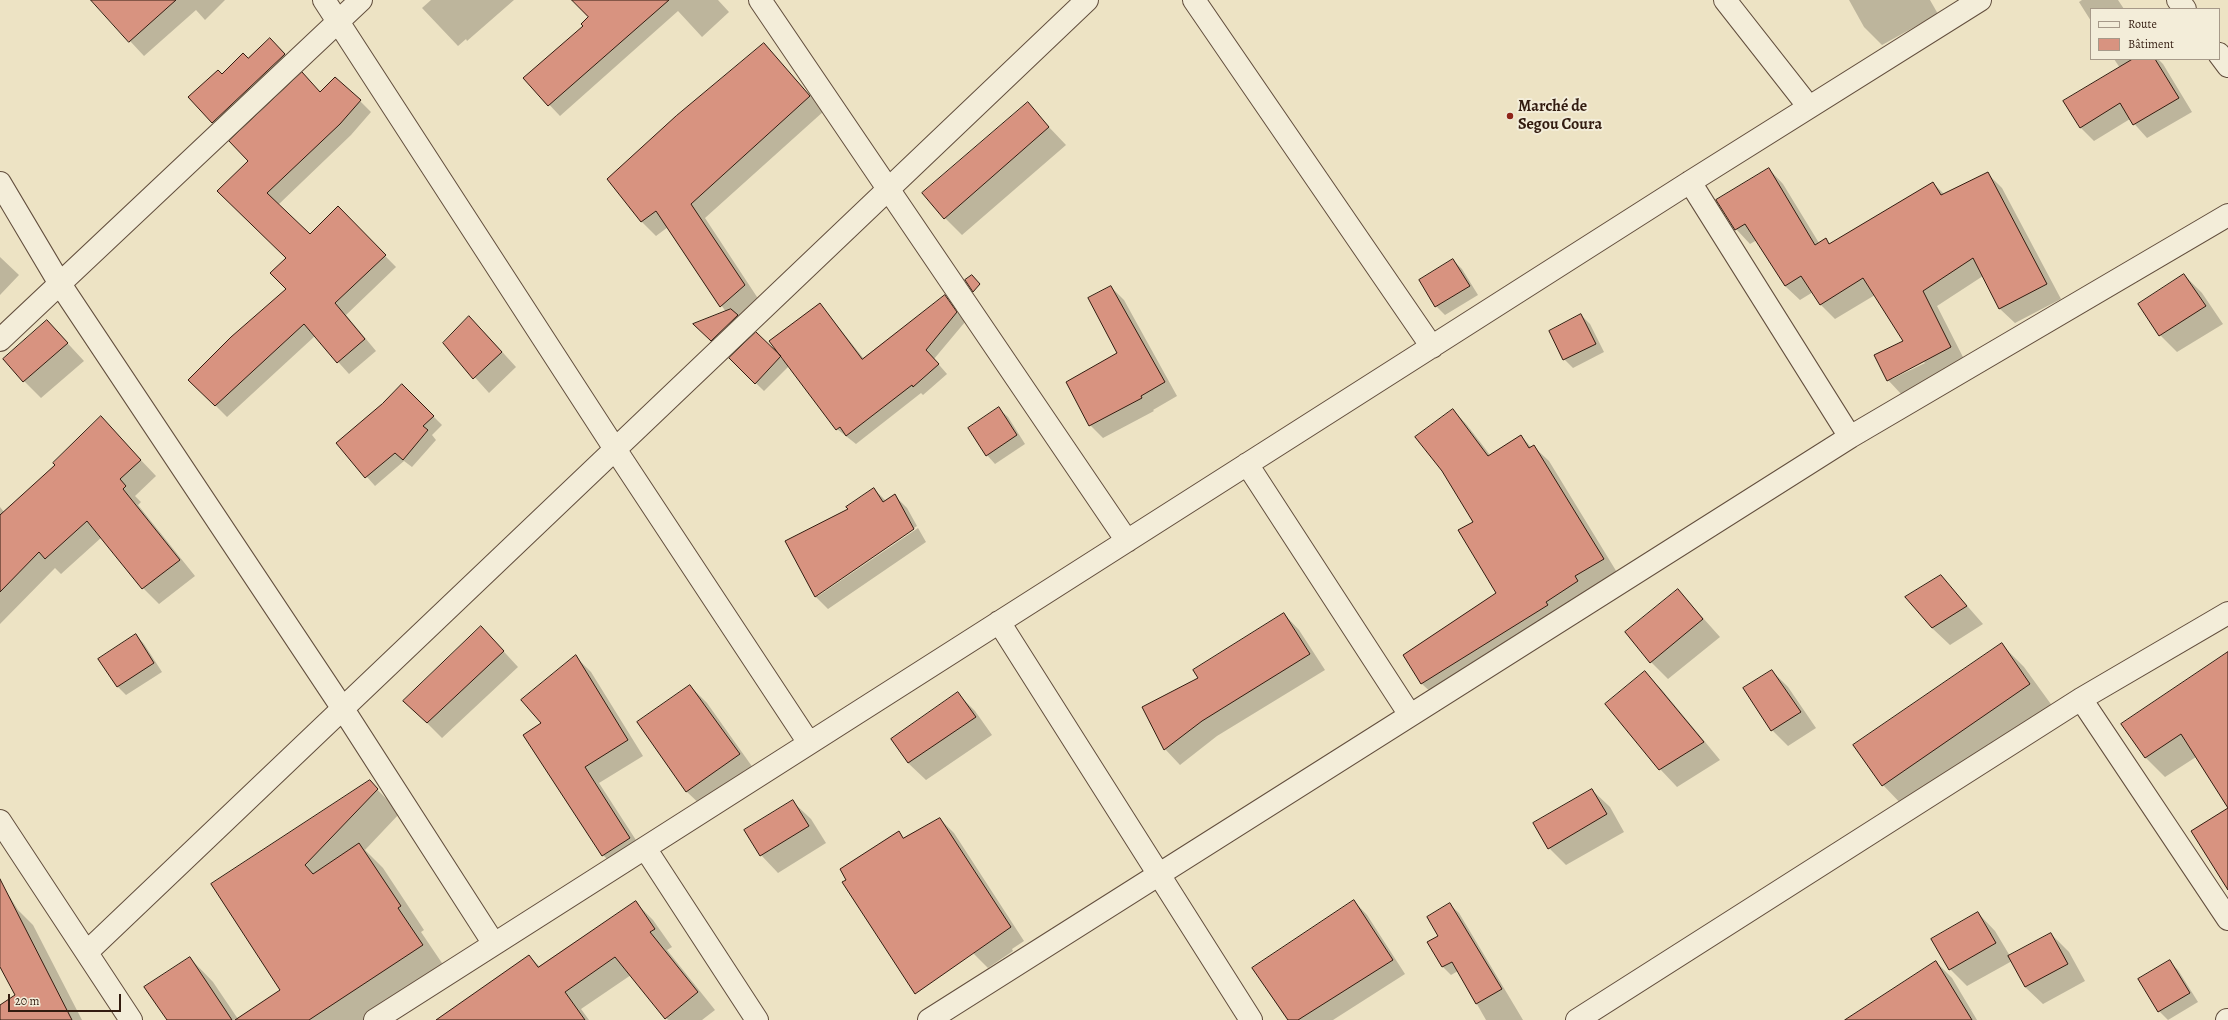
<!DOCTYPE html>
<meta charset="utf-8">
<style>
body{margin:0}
#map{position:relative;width:2228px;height:1020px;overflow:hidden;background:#ede3c4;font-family:Alegreya,serif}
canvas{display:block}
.legend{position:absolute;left:2090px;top:8px;width:130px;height:52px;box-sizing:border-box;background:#f3edd9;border:1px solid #a69989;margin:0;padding:5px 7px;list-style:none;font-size:12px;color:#331c10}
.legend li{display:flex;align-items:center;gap:8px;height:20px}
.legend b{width:20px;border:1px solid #a69989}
.scale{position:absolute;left:8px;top:994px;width:113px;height:18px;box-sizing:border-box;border:2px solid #331c10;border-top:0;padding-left:5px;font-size:12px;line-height:14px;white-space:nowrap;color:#331c10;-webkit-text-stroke:3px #f3edd9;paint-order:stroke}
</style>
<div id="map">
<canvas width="2228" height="1020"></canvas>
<ul class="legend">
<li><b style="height:5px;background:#f3edd9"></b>Route</li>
<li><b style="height:11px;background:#d89380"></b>Bâtiment</li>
</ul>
<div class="scale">20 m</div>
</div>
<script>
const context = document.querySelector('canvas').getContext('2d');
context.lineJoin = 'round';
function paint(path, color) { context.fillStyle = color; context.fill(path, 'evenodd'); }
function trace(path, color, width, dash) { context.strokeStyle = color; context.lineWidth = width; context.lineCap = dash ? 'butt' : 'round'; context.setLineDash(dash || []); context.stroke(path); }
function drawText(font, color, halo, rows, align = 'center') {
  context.font = font + ' Alegreya,serif'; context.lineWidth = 4; context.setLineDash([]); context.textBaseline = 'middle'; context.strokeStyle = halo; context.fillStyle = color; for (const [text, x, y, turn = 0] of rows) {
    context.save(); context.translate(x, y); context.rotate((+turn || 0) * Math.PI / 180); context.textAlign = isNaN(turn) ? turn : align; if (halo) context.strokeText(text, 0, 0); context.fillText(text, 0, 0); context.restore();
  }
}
const shadow = new Path2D(`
 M101,0H225L205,20L196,10L144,56L130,41Z
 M431,0H514L467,41L466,39L458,46L422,8Z
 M607,0H718L729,12L702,37L678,11L560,116L524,78L584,26Z
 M1849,0H1930L1938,14L1882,45L1864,27Z
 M2082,0H2118L2124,9H2091V21L2079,2Z
 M764,44L824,111L705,218L759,300L739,317L784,361L820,304L864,359L945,297L965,322L934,359L947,374L923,395L921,393L856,444L837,429L789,366L764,391L695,324L726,312L668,227L656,236L642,222L608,179Z
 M279,48L293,63L222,131L190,97L248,59Z
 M2114,59H2158L2163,64L2192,112L2147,138L2130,119L2094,141L2080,127L2120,68Z
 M302,74L321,93L360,101L371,112L351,135L278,205L310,235L338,208L396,267L346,315L376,351L349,374L315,336L227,417L201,391L287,289V258L249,161Z
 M1027,104L1066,145L962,235L945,218Z
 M1769,169L1783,184L1819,243L1825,239L1830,244L1933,183L1944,194L1987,173L2002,188L2061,299L2015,323L2000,309L1983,276L1937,306L1965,361L1902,395L1888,380L1905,342L1875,295L1835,319L1821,305L1813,292L1800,300L1785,286L1757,240L1750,244L1736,229ZM1924,362L1925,363L1892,379V377Z
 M0,257L19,275L0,295Z
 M1453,260L1462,269L1478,295L1445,315L1436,306L1420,280Z
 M2184,275L2202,293L2223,324L2177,352L2160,335Z
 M1111,287L1124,300L1177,396L1153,410L1154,411L1103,438L1090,425L1118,354Z
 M1581,315L1590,324L1604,352L1573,368L1564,359Z
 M47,321L84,361L41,398L24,381Z
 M484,332L516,367L489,393L444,343Z
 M402,385L442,425L432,435L436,440L412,467L404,461L375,486L337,443L383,405Z
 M999,409L1008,417L1025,444L995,464L987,455Z
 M1453,410L1467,425L1490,455L1521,436L1532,448L1534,447L1549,461L1618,574L1437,698L1422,684L1404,655L1498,593L1474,522Z
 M101,418L156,476L135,496L141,502L138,505L195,576L159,604L143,588L102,537L61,574L55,568L0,624V507L4,512L56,465Z
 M874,489L886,501L895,496L907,508L917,526L818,593V596L918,528L926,542L828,609L815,596L850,509Z
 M1941,576L1983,624L1950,645L1932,628Z
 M1678,590L1720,637L1668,679L1651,662Z
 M1284,614L1299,630L1325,670L1217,736L1180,765L1165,749L1200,678Z
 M136,635L144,644L162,672L126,695L118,687L99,659Z
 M496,643L518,667L442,738L420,716Z
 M2001,644L2024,667L2053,707L1906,809L1883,785L1855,745Z
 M2228,653V807L2196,757L2165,777L2145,757Z
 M576,657L591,672L643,756L599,783L645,854L618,870L603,855L543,723Z
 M1772,671L1788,687L1816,728L1788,746L1772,730Z
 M1645,672L1662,690L1720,760L1677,787L1660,769Z
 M690,686L707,703L756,772L705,809L687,792L638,723Z
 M958,694L975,711L992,735L926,780L908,763Z
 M370,782L400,813L365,850L383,868L424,930L421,932L446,969L368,1020H168L190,958L213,982L238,1019L282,991L212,885Z
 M1592,790L1610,807L1624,832L1566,865L1549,848Z
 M793,802L811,819L826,843L778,873L761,855Z
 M940,819L954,833L1024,941L1012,949L1013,951L988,968L974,954L902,840Z
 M0,887L10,897L18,910L33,925L82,1020H0V1006L16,996L0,964Z
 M1354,901L1367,915L1405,974L1333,1020H1287L1253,968Z
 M635,902L653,920L672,947L667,950L715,1010L702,1020H668L631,975L581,1009L589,1020H447L529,956L540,967Z
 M1450,905L1459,913L1523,1020H1486L1458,971L1451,975L1443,967L1439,937Z
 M1978,913L1995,931L2010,956L2051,934L2069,952L2085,981L2043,1004L2025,987L2012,961L1967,986L1950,969Z
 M2169,961L2178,970L2198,1002L2168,1020L2159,1011L2139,980Z
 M1936,962L1952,978L1977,1020H1847Z`);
const building = new Path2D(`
 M91,0H176L129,42Z
 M572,0H669L548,106L523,78L583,26L581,24L588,17Z
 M270,38L285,54L212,123L188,97L218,70L222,74L243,53L248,58Z
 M764,43L810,96L691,204L745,285L720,307L656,211L641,222L607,179L676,116Z
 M2133,59H2155L2179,98L2133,125L2120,103L2080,128L2063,101Z
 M302,72L320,92L335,77L361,100L340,124L267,193L310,234L338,206L386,255L335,303L365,339L337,363L304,324L215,406L188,380L231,337L286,289L270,273L286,258L217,191L248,161L229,141Z
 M1028,102L1049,127L944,219L922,193Z
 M1769,168L1815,245L1826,238L1829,244L1933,182L1941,195L1988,172L2047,284L1999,309L1973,258L1923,291L1951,347L1887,381L1874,355L1903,341L1863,278L1820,305L1801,276L1785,286L1745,224L1735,230L1716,200Z
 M1453,259L1470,286L1435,307L1419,280Z
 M2184,274L2206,306L2159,336L2138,304Z
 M972,275L980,284L973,292L965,280Z
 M1111,286L1165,382L1141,396L1142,398L1089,426L1066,382L1117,353L1088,298Z
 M945,295L957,312L926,350L939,364L913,387L912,385L846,436L840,427L836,430L769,341L820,303L862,359Z
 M731,309L738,315L711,341L693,324Z
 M1581,314L1596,344L1563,360L1549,331Z
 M469,316L502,352L473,379L443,343Z
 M47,320L68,343L23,382L3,359Z
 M756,332L781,356L755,384L729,358Z
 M402,384L434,416L423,426L428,430L403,460L395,453L365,478L336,443L382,404Z
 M999,407L1017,435L986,456L968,428Z
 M1453,409L1488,456L1521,435L1529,448L1534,445L1604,559L1575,576L1578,581L1546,602L1548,605L1421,684L1403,655L1496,593L1458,530L1473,522L1442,471L1415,437Z
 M101,416L141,460L120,479L126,486L123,489L180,560L142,589L87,521L45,559L39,552L0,592V515L55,465L53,463Z
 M874,488L883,502L895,494L914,529L815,597L785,541L848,509L846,507Z
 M1941,575L1967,606L1932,628L1905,597Z
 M1678,589L1703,619L1650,663L1625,632Z
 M1284,613L1310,654L1202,721L1164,750L1142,707L1198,678L1193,670Z
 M481,626L504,651L427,723L403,701Z
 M136,634L154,663L117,687L98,659Z
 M2002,643L2030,684L1882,786L1853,745Z
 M2228,652V890L2191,831L2228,808L2181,734L2145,758L2121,724Z
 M576,655L628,740L585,767L630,838L602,856L523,735L541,723L521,700Z
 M1772,670L1801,712L1771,731L1743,688Z
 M1645,671L1704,742L1659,770L1605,704Z
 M690,685L740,754L686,792L637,722Z
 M958,692L976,717L908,763L891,739Z
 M370,780L378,789L305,865L313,874L359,843L401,906L398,908L423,945L309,1020H235L280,990L211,884Z
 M1592,789L1607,814L1548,849L1533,823Z
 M793,800L809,826L760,856L744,830Z
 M940,818L1011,927L915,994L842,882L846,880L840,869L899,831L903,838Z
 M0,879L72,1020H0V1005L15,995L0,967Z
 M1354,900L1393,960L1298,1020H1288L1252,968Z
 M636,901L655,929L650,932L698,992L665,1019L615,957L565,992L585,1020H436L529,955L538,967Z
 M1450,903L1502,989L1476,1004L1452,962L1442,967L1427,942L1438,936L1427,917Z
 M1978,912L1996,943L1949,970L1931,939Z
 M2051,933L2068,964L2025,987L2008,956Z
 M190,957L232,1020H167L144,987Z
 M2170,960L2190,993L2158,1012L2138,979Z
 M1936,961L1972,1020H1845Z`);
const minor = new Path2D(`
 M324,0L615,449L809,743
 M760,0L1127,541
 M1194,0L1432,347
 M1725,0L1809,107
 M1690,182L1850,437
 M0,183L60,284L343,709L494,944
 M0,340L361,0
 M1247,464L1410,715
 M999,622L1251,1020
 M2081,699L2228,919
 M0,821L131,1020
 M645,848L757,1020
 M87,952L1087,0
 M375,1020L1690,182L1980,0
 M929,1020L1850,437L2228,215
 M1577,1020L2081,699L2228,613
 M2227,1020H2228`);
const tertiary = new Path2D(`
 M2178,0L2185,9
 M2219,54L2228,66`);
const markers = [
 [1510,116,4,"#8f2418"]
];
const poiNames = [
 ["Marché de",1518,107],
 ["Segou Coura",1518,125]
];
paint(shadow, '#0003');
paint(building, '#d89380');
trace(building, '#331c10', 1);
trace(minor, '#624e3d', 24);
trace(tertiary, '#624e3d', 24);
trace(minor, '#f3edd9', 22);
trace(tertiary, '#f3edd9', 22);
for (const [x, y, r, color] of markers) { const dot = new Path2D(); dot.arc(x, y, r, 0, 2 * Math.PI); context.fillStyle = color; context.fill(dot); trace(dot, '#f3edd9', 1.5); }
drawText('bold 16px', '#331c10', '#f3edd9', poiNames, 'left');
</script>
